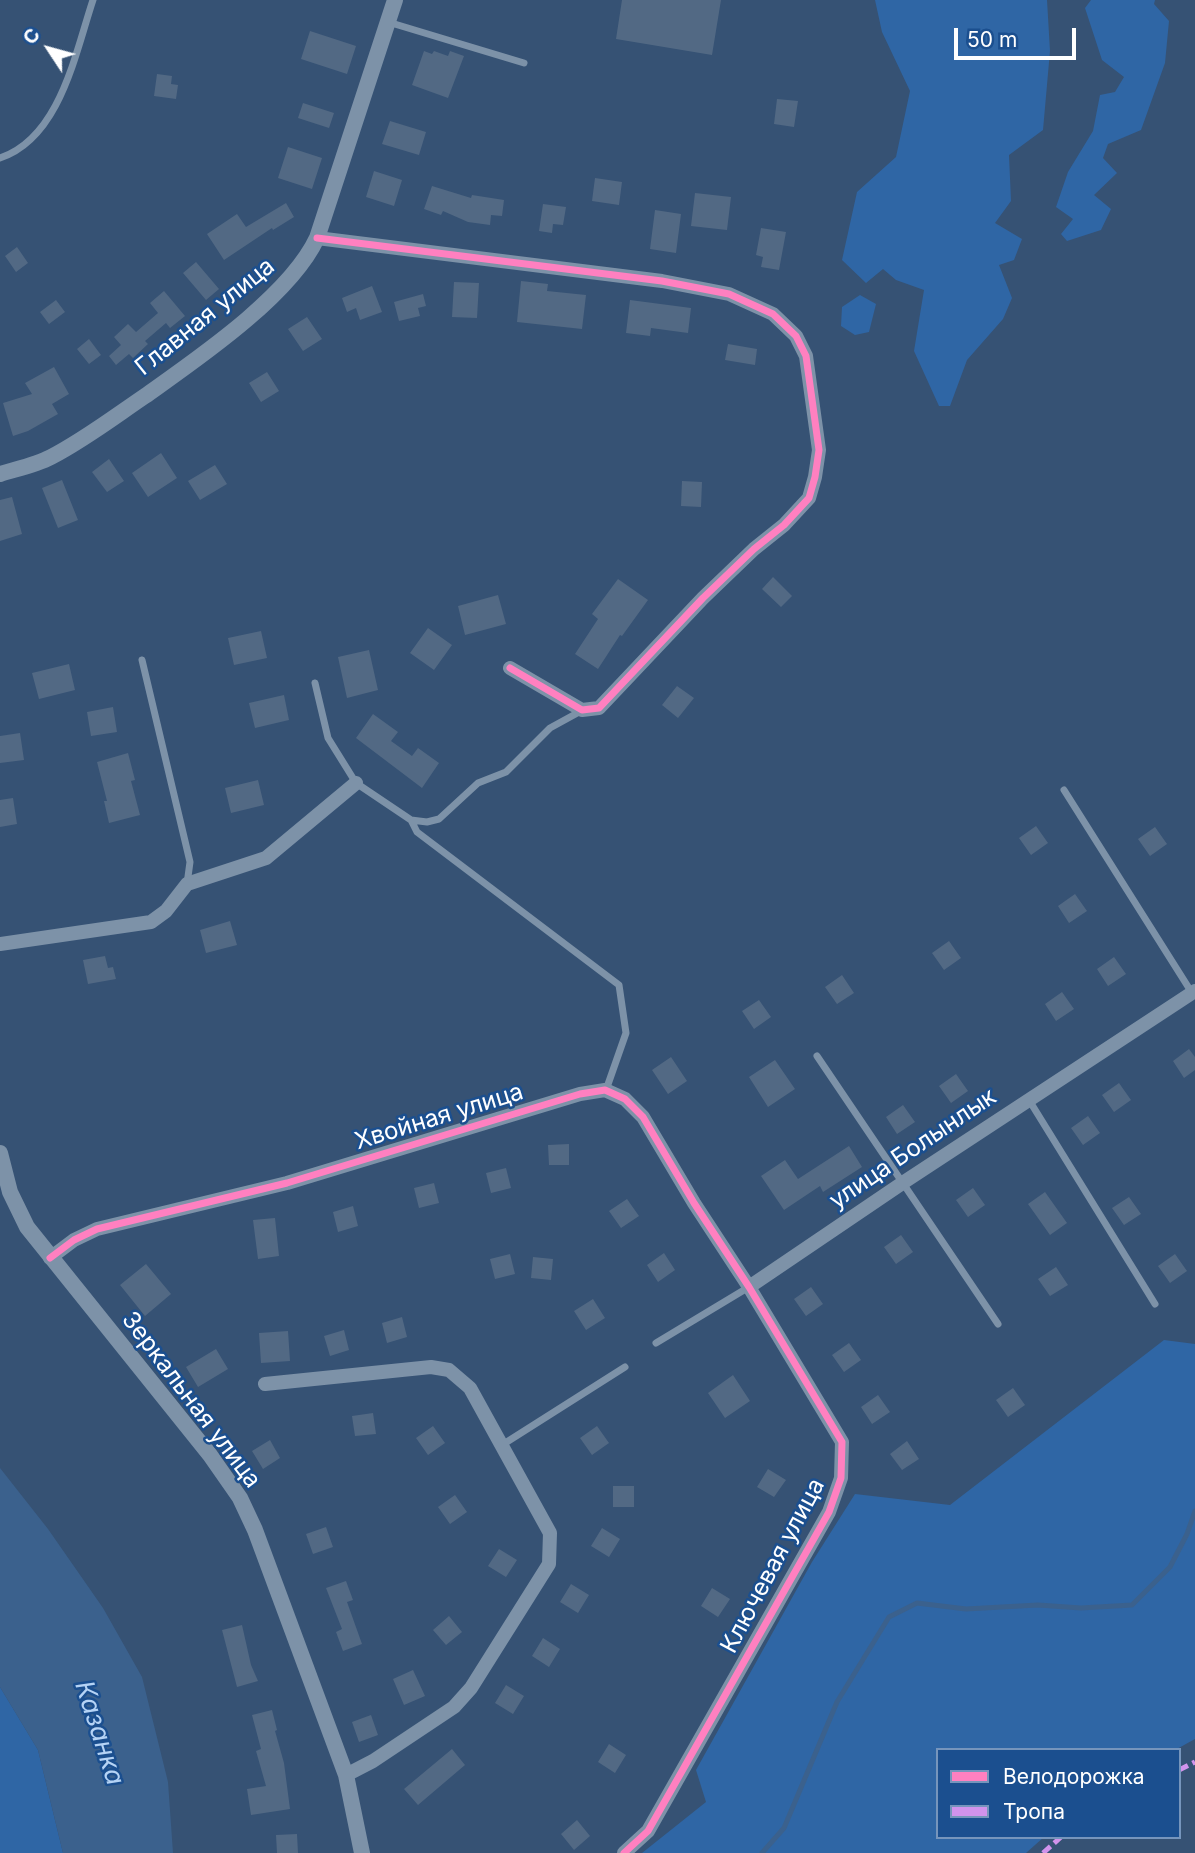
<!DOCTYPE html>
<meta charset="utf-8">
<style>
body{margin:0}
#map{position:relative;width:1195px;height:1853px;overflow:hidden;background:#365274;font-family:Inter,sans-serif}
canvas{display:block}
.legend{position:absolute;left:936px;top:1748px;width:245px;height:91px;box-sizing:border-box;background:#1b4f8f;border:2px solid #7695bc;margin:0;padding:9px 12px;list-style:none;font-size:21px;color:#fff}
.legend li{display:flex;align-items:center;gap:14px;height:35px}
.legend b{width:35px;border:2px solid #7695bc}
.north{position:absolute;left:14px;top:14px;width:70px;height:70px;-webkit-text-stroke:5px #1b4f8f;paint-order:stroke;rotate:306deg;font-size:19px;font-weight:700;line-height:28px;text-align:center;color:#fff}
.north::after{content:'';display:block;margin:auto;width:24px;height:32px;background:#fff;clip-path:polygon(50% 0,100% 100%,50% 72%,0 100%)}
.scale{position:absolute;left:954px;top:28px;width:122px;height:32px;box-sizing:border-box;border:4px solid #fff;border-top:0;padding-left:9px;font-size:21px;line-height:24px;white-space:nowrap;color:#fff;-webkit-text-stroke:5px #1b4f8f;paint-order:stroke}
</style>
<div id="map">
<canvas width="1195" height="1853"></canvas>
<ul class="legend">
<li><b style="height:9px;background:#ff80c0"></b>Велодорожка</li>
<li><b style="height:9px;background:#d193ec"></b>Тропа</li>
</ul>
<div class="north">С</div>
<div class="scale">50 m</div>
</div>
<script>
const context = document.querySelector('canvas').getContext('2d');
context.lineJoin = 'round';
function paint(path, color) { context.fillStyle = color; context.fill(path, 'evenodd'); }
function trace(path, color, width, dash) { context.strokeStyle = color; context.lineWidth = width; context.lineCap = dash ? 'butt' : 'round'; context.setLineDash(dash || []); context.stroke(path); }
function drawText(font, color, halo, rows, align = 'center') {
  context.font = font + ' Inter,sans-serif'; context.lineWidth = 5; context.setLineDash([]); context.textBaseline = 'middle'; context.strokeStyle = halo; context.fillStyle = color; for (const [text, x, y, turn = 0] of rows) {
    context.save(); context.translate(x, y); context.rotate((+turn || 0) * Math.PI / 180); context.textAlign = isNaN(turn) ? turn : align; if (halo) context.strokeText(text, 0, 0); context.fillText(text, 0, 0); context.restore();
  }
}
const green = new Path2D(`
 M875,0H1047L1050,51L1043,130L1009,155L1011,201L995,223L1022,239L1014,260L999,265L1012,298L1003,319L967,360L950,406H939L914,351L924,290L896,280L883,269L866,283L842,260L857,192L896,157L910,91L882,32Z
 M1091,0H1155L1154,4L1169,21L1165,63L1141,130L1108,144L1103,158L1117,173L1094,195L1111,209L1101,230L1067,241L1061,234L1073,219L1056,207L1068,172L1093,131L1100,95L1115,92L1124,77L1102,60L1085,8Z
 M860,295L876,304L869,332L855,335L841,326L842,307Z
 M1164,1340L1195,1344V1739L1175,1750H938V1837H1044L1026,1853H642L706,1802L696,1770L812,1562L855,1494L950,1505Z
 M0,1687L38,1750L63,1853H0Z`);
const water = new Path2D(`
 M0,1468L48,1529L103,1608L142,1677L168,1782L173,1853H63L38,1750L0,1687Z`);
const stream = new Path2D(`
 M762,1853L784,1828L837,1702L889,1617L917,1603L966,1609L1038,1605L1081,1608L1132,1605L1170,1567L1187,1534L1195,1511`);
const building = new Path2D(`
 M622,0H721L712,55L616,39Z
 M310,31L356,46L347,74L301,59Z
 M424,51L432,54L434,51L448,56L450,51L464,56L448,98L412,85Z
 M157,74L172,76L171,84L178,85L176,99L154,96Z
 M777,99L798,101L794,127L774,124Z
 M303,103L334,113L329,128L298,118Z
 M390,121L426,132L419,155L382,144Z
 M288,147L322,158L312,189L278,178Z
 M374,171L402,180L394,206L366,197Z
 M595,178L622,182L619,205L592,201Z
 M432,186L471,198L472,195L504,200L502,216L491,215L490,225L468,222L443,211L441,215L424,209Z
 M695,193L731,197L727,230L691,226Z
 M286,203L294,217L273,230L272,228L224,260L207,234L237,214L246,227Z
 M543,204L566,207L563,225L553,224L552,233L539,231Z
 M655,210L681,214L676,253L650,249Z
 M761,228L786,232L779,270L761,267L763,257L756,255Z
 M17,247L28,263L16,272L5,256Z
 M196,262L219,289L206,300L183,273Z
 M521,281L548,284L547,291L586,295L582,329L517,322Z
 M454,282L479,283L477,318L452,317Z
 M372,286L382,312L360,320L356,308L347,312L342,298Z
 M164,291L185,316L170,328L166,323L145,341L148,344L133,358L129,354L116,365L109,356L121,345L114,337L128,324L136,332L158,313L150,303Z
 M423,294L426,306L418,308L420,316L399,321L394,302Z
 M56,300L65,312L49,324L40,312Z
 M630,300L691,308L688,333L651,328L650,336L626,333Z
 M307,317L322,339L303,351L288,329Z
 M89,339L101,355L89,364L77,349Z
 M728,344L757,349L755,365L725,360Z
 M54,367L69,394L52,404L58,414L28,431L13,436L3,403L32,394L25,383Z
 M267,372L279,391L261,402L249,383Z
 M161,453L177,478L148,497L132,473Z
 M109,459L124,481L107,492L92,472Z
 M215,465L227,484L200,500L188,481Z
 M62,480L78,520L58,528L42,488Z
 M682,481L702,482L701,507L681,506Z
 M12,497L22,534L0,541V500Z
 M773,577L792,596L781,607L762,589Z
 M618,579L648,600L622,636L620,635L598,669L575,654L598,619L592,614Z
 M498,595L506,624L465,635L458,606Z
 M428,628L452,645L434,670L410,653Z
 M261,631L267,658L234,665L228,638Z
 M369,650L378,690L347,698L338,657Z
 M69,664L75,690L39,699L32,673Z
 M677,686L694,698L678,718L662,705Z
 M284,695L289,720L255,728L249,703Z
 M113,707L117,732L91,736L87,712Z
 M373,714L398,732L391,741L412,756L418,748L439,763L422,788L356,738Z
 M20,733L24,760L0,763V736Z
 M128,753L135,780L131,781L140,815L109,823L104,801H107L97,762Z
 M258,780L264,805L231,813L225,788Z
 M13,798L17,824L0,827V800Z
 M1036,826L1048,843L1031,855L1019,838Z
 M1155,827L1167,844L1150,856L1138,839Z
 M1075,894L1087,911L1069,923L1058,906Z
 M230,921L237,945L206,953L200,930Z
 M949,941L961,958L944,970L932,953Z
 M105,956L108,968L113,967L116,979L88,984L83,960Z
 M1114,957L1126,974L1108,986L1097,969Z
 M842,975L854,993L837,1004L825,987Z
 M1062,992L1074,1009L1056,1021L1045,1004Z
 M759,1000L771,1017L754,1029L742,1011Z
 M1189,1049L1195,1057V1070L1184,1078L1173,1061Z
 M671,1057L687,1081L668,1094L652,1070Z
 M775,1060L795,1089L768,1107L749,1077Z
 M956,1074L968,1091L951,1103L939,1086Z
 M1119,1083L1131,1100L1114,1112L1102,1095Z
 M903,1105L915,1122L897,1134L886,1117Z
 M1088,1116L1100,1133L1083,1145L1071,1128Z
 M569,1144V1165H549L548,1145Z
 M849,1146L862,1167L823,1192L820,1186L784,1210L761,1176L785,1160L798,1179Z
 M506,1168L511,1188L491,1193L486,1173Z
 M434,1183L439,1203L419,1208L414,1188Z
 M973,1188L985,1205L968,1217L956,1200Z
 M1045,1192L1067,1223L1050,1235L1028,1204Z
 M1129,1197L1141,1214L1124,1225L1112,1208Z
 M627,1199L639,1216L621,1228L609,1211Z
 M353,1206L358,1226L338,1232L333,1212Z
 M275,1218L279,1256L258,1259L253,1220Z
 M901,1235L913,1252L896,1264L884,1247Z
 M664,1253L675,1270L658,1282L647,1265Z
 M510,1254L515,1274L495,1279L490,1259Z
 M1175,1254L1187,1271L1170,1283L1158,1266Z
 M533,1257L553,1259L551,1280L531,1278Z
 M146,1264L171,1294L145,1316L120,1285Z
 M1056,1267L1068,1285L1050,1296L1038,1279Z
 M811,1287L823,1304L806,1316L794,1299Z
 M593,1299L605,1318L586,1330L574,1311Z
 M402,1317L407,1337L387,1343L382,1323Z
 M344,1330L349,1350L330,1356L324,1336Z
 M288,1331L290,1361L261,1363L259,1333Z
 M849,1343L861,1360L844,1372L832,1355Z
 M216,1349L228,1369L198,1387L186,1367Z
 M733,1375L750,1401L725,1418L708,1393Z
 M1013,1388L1025,1405L1008,1417L996,1400Z
 M878,1395L890,1412L872,1424L861,1407Z
 M373,1413L376,1434L355,1436L352,1416Z
 M433,1426L445,1443L428,1455L416,1438Z
 M597,1426L609,1443L592,1455L580,1438Z
 M270,1440L280,1458L263,1469L252,1451Z
 M907,1441L919,1459L902,1470L890,1454Z
 M768,1469L786,1480L774,1497L757,1487Z
 M613,1486H634V1507H613Z
 M455,1495L467,1512L450,1524L438,1507Z
 M326,1527L333,1547L313,1554L306,1534Z
 M602,1528L620,1539L609,1557L591,1546Z
 M499,1549L517,1560L506,1577L488,1566Z
 M346,1581L353,1600L347,1602L362,1644L343,1651L336,1632L342,1629L326,1588Z
 M571,1584L589,1595L578,1613L560,1602Z
 M712,1588L730,1599L718,1617L701,1606Z
 M449,1616L462,1632L446,1645L433,1630Z
 M242,1625L251,1665L258,1681L237,1687L222,1630Z
 M543,1638L560,1649L549,1667L532,1656Z
 M413,1670L425,1696L404,1705L393,1679Z
 M506,1685L524,1696L513,1714L495,1703Z
 M272,1710L277,1730L275,1731L284,1763L290,1809L251,1815L247,1789L266,1786L256,1751L261,1749L252,1715Z
 M371,1715L378,1735L359,1742L352,1722Z
 M609,1744L626,1755L615,1773L598,1762Z
 M452,1749L465,1765L418,1805L404,1789Z
 M577,1820L590,1836L574,1850L561,1834Z
 M297,1834L298,1853H277L276,1835Z`);
const service = new Path2D(`
 M388,22L524,63
 M0,158C60,138 75,54 93,0
 M142,660L190,862L187,884
 M315,683L328,738L356,783L411,820L427,822L439,819L478,783L506,772L550,728L581,711
 M1064,790L1192,993
 M411,820L417,832L619,985L626,1033L606,1090
 M817,1056L998,1324
 M1029,1100L1155,1304
 M656,1343L749,1287
 M502,1445L625,1367`);
const minor = new Path2D(`
 M317,238L662,281L729,294L773,314L796,336L806,356L819,450L815,477L809,498L784,525L754,549L703,598L599,708L582,710L510,668
 M0,944L151,922L166,911L187,884L266,858L356,783
 M50,1258L74,1240L97,1229L287,1183L580,1094L605,1090L625,1099L643,1117L694,1203L749,1287L842,1442L841,1478L829,1512L648,1831L624,1853
 M749,1287L904,1182L1195,991
 M265,1384L431,1367L449,1370L470,1388L550,1533L549,1564L471,1688L454,1707L373,1761L346,1775`);
const tertiary = new Path2D(`
 M0,474C16,469 36,465 51,457C84,440 114,417 145,396C197,359 290,296 317,238L395,0
 M0,1153L10,1192L27,1227L210,1455L240,1498L255,1530L346,1775L362,1853`);
const quiet = new Path2D(`
 M1179,1770L1195,1762
 M1043,1853L1061,1837`);
const cycleway = new Path2D(`
 M317,238L662,281L729,294L773,314L796,336L806,356L819,450L815,477L809,498L784,525L754,549L703,598L599,708L582,710L510,668
 M50,1258L74,1240L97,1229L287,1183L580,1094L605,1090L625,1099L643,1117L694,1203L749,1287L842,1442L841,1478L829,1512L648,1831L624,1853`);
const streetNames = [
 ["Главная улица",205,317,-39],
 ["Хвойная улица",439,1117,-17],
 ["улица Болынлык",913,1149,-34],
 ["Зеркальная улица",191,1400,53],
 ["Ключевая улица",773,1566,-62]
];
const waterNames = [
 ["Казанка",99,1733,72]
];
paint(green, '#2f66a5');
paint(water, '#3b618d');
trace(stream, '#3b618d', 5);
paint(building, '#526984');
trace(service, '#7d92a8', 7);
trace(minor, '#7d92a8', 14);
trace(tertiary, '#7d92a8', 16);
trace(quiet, '#d193ec', 5, [10, 5]);
trace(cycleway, '#ff80c0', 7);
drawText('24px', '#fff', '#1b4f8f', streetNames);
drawText('italic 26px', '#b5d3f5', '#1b4f8f', waterNames);
</script>
